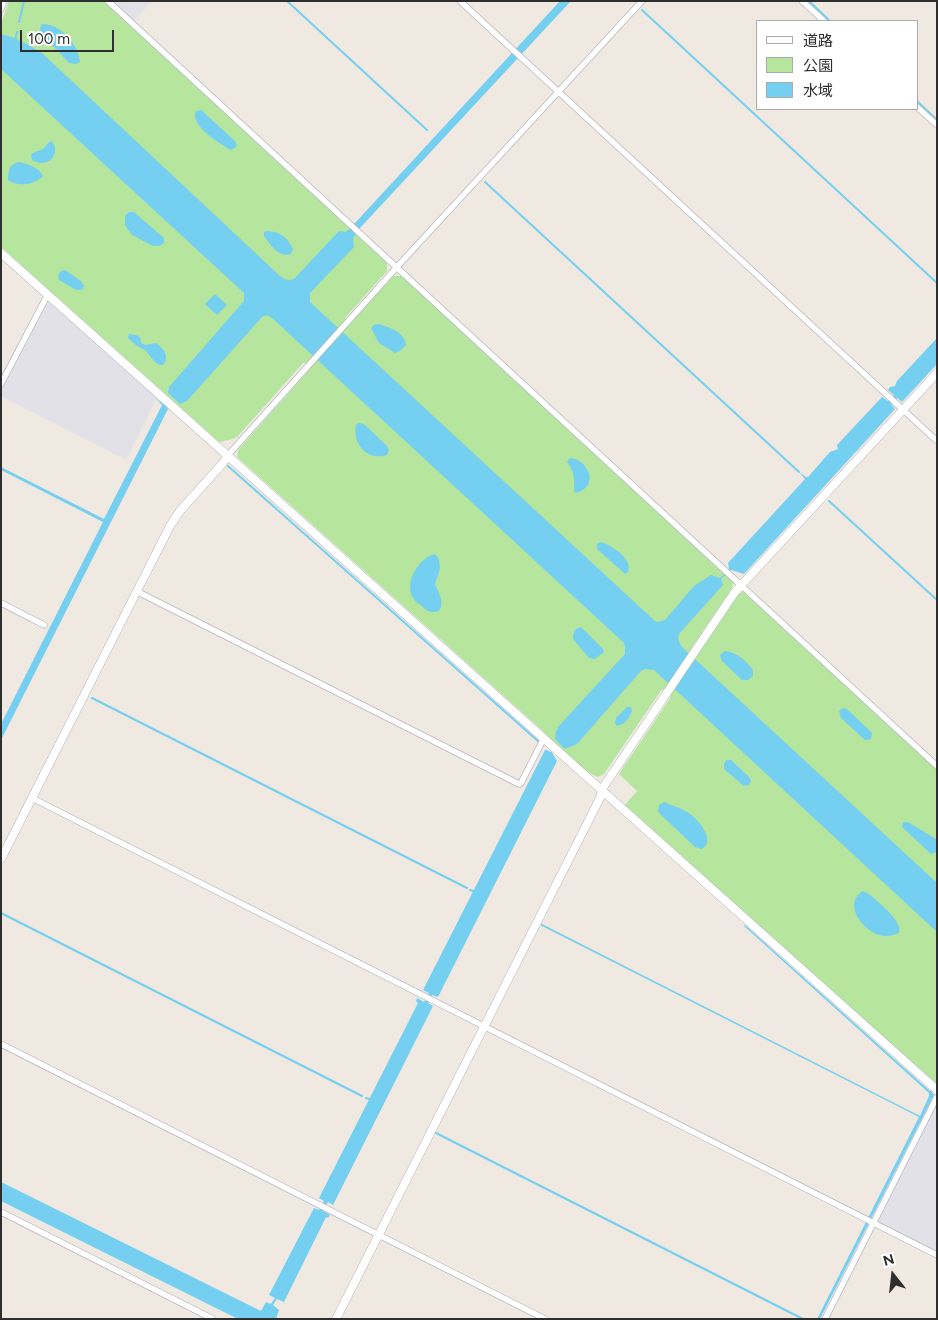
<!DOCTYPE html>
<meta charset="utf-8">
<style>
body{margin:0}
#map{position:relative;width:938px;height:1320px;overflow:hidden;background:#efe9e1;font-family:Figtree,"Noto Sans JP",sans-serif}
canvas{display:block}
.frame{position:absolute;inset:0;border:2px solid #2e2e2e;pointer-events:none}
.legend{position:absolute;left:756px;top:20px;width:162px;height:90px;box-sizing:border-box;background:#fff;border:1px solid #ababab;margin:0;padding:6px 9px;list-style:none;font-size:15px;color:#2e2e2e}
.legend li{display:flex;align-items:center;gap:10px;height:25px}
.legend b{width:25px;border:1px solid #ababab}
.north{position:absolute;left:868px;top:1250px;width:50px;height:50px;-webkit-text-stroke:4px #fff;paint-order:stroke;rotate:344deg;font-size:14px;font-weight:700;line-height:20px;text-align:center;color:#2e2e2e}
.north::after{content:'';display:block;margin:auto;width:18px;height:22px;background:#2e2e2e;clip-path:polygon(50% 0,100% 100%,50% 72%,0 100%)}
.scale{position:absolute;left:20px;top:30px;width:94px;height:22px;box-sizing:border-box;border:2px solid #2e2e2e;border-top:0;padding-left:6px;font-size:15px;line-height:18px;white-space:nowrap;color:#2e2e2e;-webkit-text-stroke:4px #fff;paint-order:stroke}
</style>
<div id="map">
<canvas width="938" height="1320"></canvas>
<div class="frame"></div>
<ul class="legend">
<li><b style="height:6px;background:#fff"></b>道路</li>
<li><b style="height:14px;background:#b6e59e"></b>公園</li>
<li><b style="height:14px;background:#75cff0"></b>水域</li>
</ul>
<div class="north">N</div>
<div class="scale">100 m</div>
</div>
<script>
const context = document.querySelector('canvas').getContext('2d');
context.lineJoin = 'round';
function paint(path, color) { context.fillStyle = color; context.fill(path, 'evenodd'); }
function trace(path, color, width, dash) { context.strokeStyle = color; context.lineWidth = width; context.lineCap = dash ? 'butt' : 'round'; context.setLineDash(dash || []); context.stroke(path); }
const industrial = new Path2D(`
 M111,1H152L133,22Z
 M46,304H51L157,398L126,460L1,396V391Z
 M937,1103V1253L876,1222Z`);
const green = new Path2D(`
 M9,1H104L387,263V271L345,318L350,324L393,276H402L733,582L732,588L693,646L698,651L738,593L744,592L937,770L936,1084L625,805L637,791L619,774L671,697L662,689L604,774L598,777C582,771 553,744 542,730L237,457L238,450L310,369L304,362L237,437L233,439L219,442L1,247V24Z`);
const water = new Path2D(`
 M560,1H571L360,228L353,238L354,247L310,293V302L655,621L658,622L665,620L694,586L711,575L720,578L729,569L728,563L805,479L799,472L806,477H808L830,452L838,449L837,445L882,397L888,401L894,395L888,390L890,387L895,386L897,381L937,338V364L902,402L897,398L891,404L895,409L744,574L731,570L721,579L723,585L679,634L678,638L681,646L696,660L937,883V932L654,670L645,669L641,671L577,744L565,749L555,739L556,732L558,727L625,654V646L623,642L272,318L267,315L262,317L187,401L180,404L168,393L169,387L244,301V293L1,69V34C17,38 30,45 43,54L281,277C286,280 289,281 294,279L339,231L346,232L355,223Z
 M42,24C60,23 79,45 80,62L76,64L69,63L40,32V28Z
 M201,110L235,141L237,145L235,148L231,150C220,144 189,125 196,111Z
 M52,141C62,156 46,169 32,160L31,155C35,150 39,152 44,148C47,145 47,143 52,141Z
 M19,162C28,164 39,167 43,176C35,185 18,187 8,180C8,171 9,164 19,162Z
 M129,212H134L164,238V243L159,246H153L132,235L125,225V216Z
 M267,231C281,232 287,237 293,249L291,254C278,258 271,245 264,236V232Z
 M65,270L81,281L84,286L82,290H76L59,280L58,275L61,271Z
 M215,294L227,305L217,315L205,304Z
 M379,324C390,328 404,331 406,345L400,351L395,353L379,343L371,328L374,325Z
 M129,334L136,335L140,337L141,343L145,345L156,343C164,349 170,356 163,365H159L154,361L145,350L137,346L128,338Z
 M156,399L166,406L168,409L1,740V724L103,522L1,470V467L104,519L162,405Z
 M359,423L364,424L387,446L389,450L387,455C368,461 352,445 356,425Z
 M570,458C588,459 601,487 575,493C573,487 575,485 574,479C574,473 571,467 567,462Z
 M600,542C611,544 634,560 628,572L625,574L597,549V544Z
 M435,554L439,559L440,569L435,584C439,593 445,603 439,611C431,613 427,612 422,606C419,604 415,601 413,598C403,582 420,557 435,554Z
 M581,627L603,649L604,652L595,659L589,658L573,639C573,632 574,629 581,627Z
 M725,651C737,652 746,661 753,670V676L748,680H742L722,661L720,655Z
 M627,707H631L632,711C629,718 626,724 617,726L615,723L616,718Z
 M843,708L847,709L872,733L871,739L865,740L841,718L839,711Z
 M545,750H547L550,752L551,751L557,761L438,997L432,995L428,1003L433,1006L333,1205L328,1202L323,1211L330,1215L328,1218L326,1217L284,1302L277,1299L273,1305L279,1310L276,1319H238L1,1201V1182L261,1311L266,1302L271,1304L275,1298L269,1295L314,1208L319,1210L324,1201L319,1198L418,1003L416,1001L417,998L424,1002L429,993L423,990Z
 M726,760H731L749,777L751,781L749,785L744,786L724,769V764Z
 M664,802C673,806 682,808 690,814C699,820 716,841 702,849L695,847L658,812L659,805Z
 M903,822H908L936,839L937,852L931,854L902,827Z
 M863,891L869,894C878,902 903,921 899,933C895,934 891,936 887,936C867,937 840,905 863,891Z
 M540,923L920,1116L929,1096V1093L744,926L745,925L930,1091H933L932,1092L934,1095L820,1319H817L919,1117L540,925Z`);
const stream = new Path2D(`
 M287,1L427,130
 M809,1L830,21
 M642,10L937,283
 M19,22L24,1
 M15,40L17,32
 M917,101L937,120
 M485,182L799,472
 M228,466L539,742
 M829,501L937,600
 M92,698L467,888
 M470,890L473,891
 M1,913L362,1096
 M366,1098L369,1099
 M436,1133L803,1319`);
const street = new Path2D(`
 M108,1L937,766
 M460,1L937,441
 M802,1L824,21
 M1,9L4,1
 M917,107L937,125
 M1,384L48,294
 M228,455L396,268L642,1
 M136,591L519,784L521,783L544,738
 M1,603L44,625
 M32,798L937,1255
 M1,1044L545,1319
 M1,1212L213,1319
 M825,1319L937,1097`);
const secondary = new Path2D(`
 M1,253L937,1090
 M1,859L170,526L180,511L223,463L228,455
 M336,1319L600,798L602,789L735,592L937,373`);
paint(industrial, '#e3e1e8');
paint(green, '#b6e59e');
paint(water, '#75cff0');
trace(stream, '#75cff0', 2);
trace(street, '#b4b7c1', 7);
trace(secondary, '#b4b7c1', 9);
trace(street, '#fff', 5.5);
trace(secondary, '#fff', 8);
</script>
